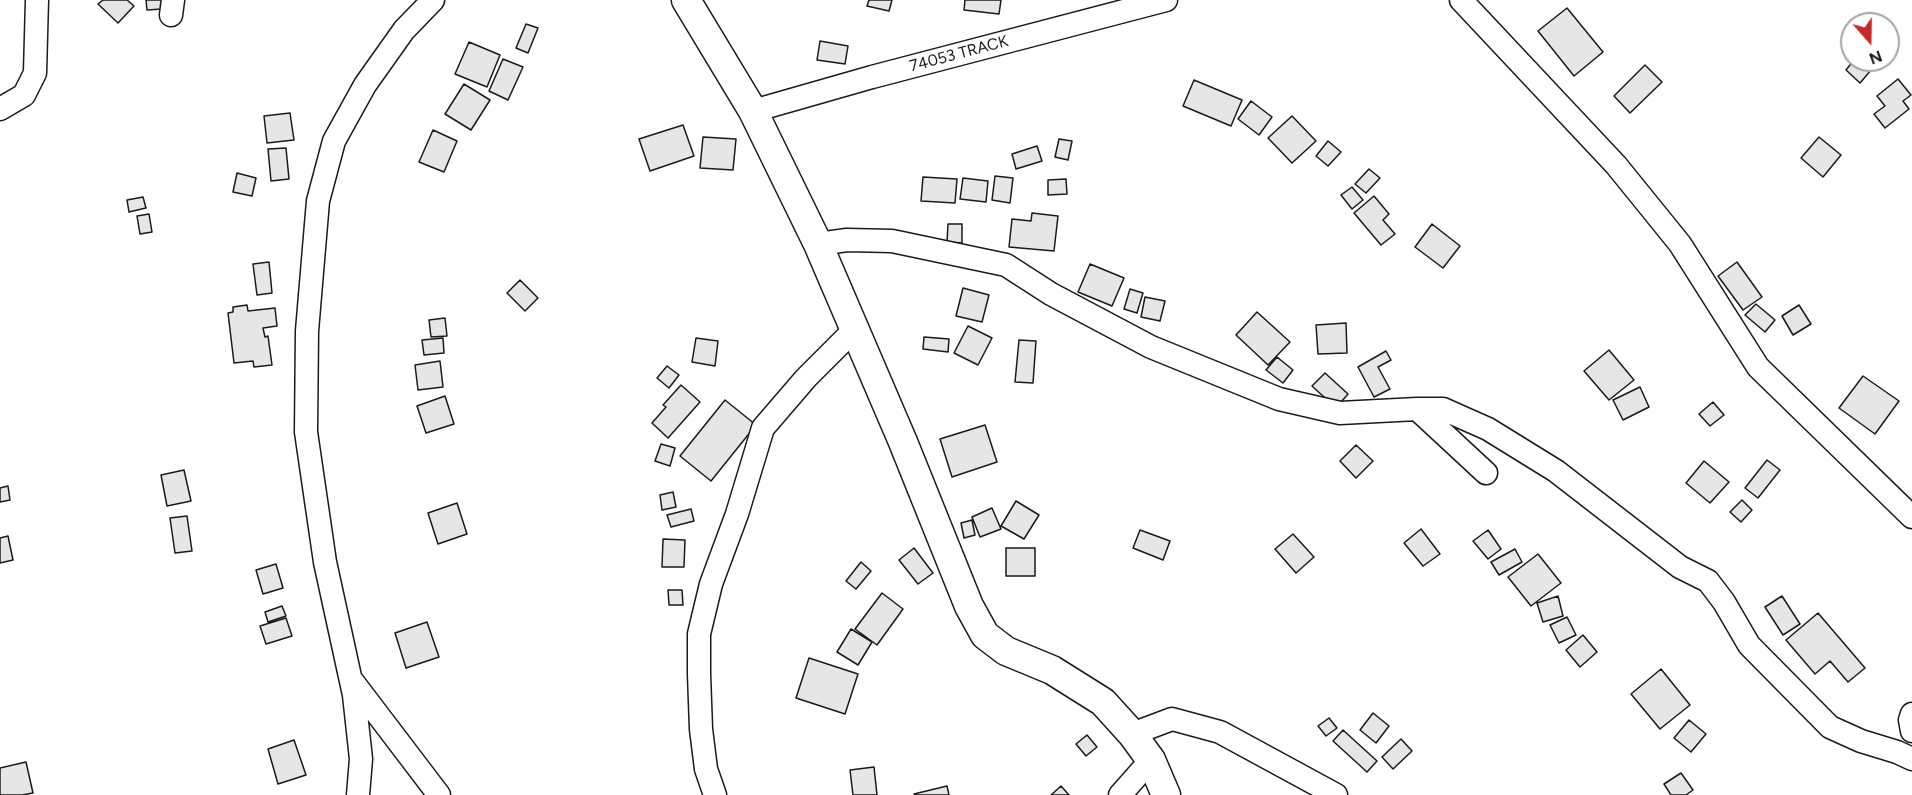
<!DOCTYPE html>
<style>
body{margin:0}
#map{position:relative;width:1912px;height:795px;overflow:hidden;background:#fff;font-family:Figtree,sans-serif}
canvas{display:block}
.north{position:absolute;left:1840px;top:12px;width:60px;height:60px;box-sizing:border-box;background:#fff;border:2px solid #a3a3a3;border-radius:50%;rotate:160deg;font-size:16px;font-weight:700;line-height:24px;text-align:center;color:#1a1a1a}
.north::after{content:'';display:block;margin:auto;width:21px;height:27px;background:#c62828;clip-path:polygon(50% 0,100% 100%,50% 72%,0 100%)}
</style>
<div id="map">
<canvas width="1912" height="795"></canvas>
<div class="north">N</div>
</div>
<script>
const context = document.querySelector('canvas').getContext('2d');
context.lineJoin = 'round';
function paint(path, color) { context.fillStyle = color; context.fill(path, 'evenodd'); }
function trace(path, color, width, dash) { context.strokeStyle = color; context.lineWidth = width; context.lineCap = dash ? 'butt' : 'round'; context.setLineDash(dash || []); context.stroke(path); }
function drawText(font, color, halo, rows, align = 'center') {
  context.font = font + ' Figtree,sans-serif'; context.lineWidth = 4.5; context.setLineDash([]); context.textBaseline = 'middle'; context.strokeStyle = halo; context.fillStyle = color; for (const [text, x, y, turn = 0] of rows) {
    context.save(); context.translate(x, y); context.rotate((+turn || 0) * Math.PI / 180); context.textAlign = isNaN(turn) ? turn : align; if (halo) context.strokeText(text, 0, 0); context.fillText(text, 0, 0); context.restore();
  }
}
const building = new Path2D(`
 M103,0H127L134,6L118,23L98,4Z
 M146,0H162V9L147,10Z
 M869,0H892L889,11L867,6Z
 M965,0H1001L999,14L964,10Z
 M1567,8L1603,52L1574,76L1538,31Z
 M526,24L538,28L528,53L516,48Z
 M820,41L848,46L845,64L817,60Z
 M469,42L500,55L487,87L455,74Z
 M503,59L523,67L508,100L489,91Z
 M1854,60H1874L1877,63L1860,83L1846,70Z
 M1645,65L1662,82L1630,113L1614,96Z
 M1898,79L1911,95L1903,101L1909,109L1885,128L1874,114L1885,106L1877,96Z
 M1194,80L1242,100L1231,126L1183,106Z
 M464,84L490,100L471,130L445,114Z
 M1251,101L1272,117L1259,135L1238,119Z
 M290,113L294,140L267,143L264,116Z
 M1292,116L1316,141L1292,163L1268,138Z
 M683,125L694,156L650,171L639,139Z
 M433,130L457,141L444,172L419,162Z
 M703,137L736,139L733,170L700,168Z
 M1819,137L1841,155L1823,177L1801,158Z
 M1059,139L1072,141L1068,160L1055,157Z
 M1328,141L1341,152L1328,166L1316,156Z
 M1037,146L1042,161L1016,169L1012,154Z
 M286,148L289,179L271,181L268,149Z
 M1369,169L1380,178L1366,193L1355,184Z
 M237,173L256,178L252,196L233,192Z
 M995,176L1013,178L1010,203L992,200Z
 M923,177L957,179L955,203L921,201Z
 M963,178L988,181L986,202L960,199Z
 M1066,179L1067,194L1048,195V180Z
 M1352,187L1363,200L1352,209L1341,195Z
 M1374,196L1389,214L1383,220L1395,234L1381,245L1354,213Z
 M143,197L146,208L129,212L127,200Z
 M1032,213L1058,216L1054,251L1009,247L1012,219L1031,221Z
 M149,214L152,232L140,234L137,216Z
 M948,224H962V243L947,242Z
 M1432,224L1460,246L1443,268L1415,247Z
 M269,262L272,293L257,295L253,264Z
 M1737,262L1762,297L1743,310L1718,276Z
 M1090,264L1124,278L1112,306L1078,292Z
 M520,280L538,298L525,311L507,293Z
 M963,288L989,295L982,322L956,316Z
 M1130,289L1143,293L1137,313L1124,309Z
 M1145,297L1165,301L1160,321L1141,317Z
 M1756,304L1775,320L1765,332L1745,315Z
 M247,305L248,311L275,308L277,326L263,328L265,337L268,336L272,365L254,367L253,361L234,363L228,313L233,312V307Z
 M1799,305L1811,324L1793,335L1782,316Z
 M1257,312L1290,342L1268,365L1236,335Z
 M445,318L447,336L431,337L429,320Z
 M1346,323L1347,353L1318,354L1316,325Z
 M968,326L992,338L978,365L954,353Z
 M924,337L949,339L948,352L923,349Z
 M443,338L444,353L424,355L422,340Z
 M696,338L718,341L715,366L692,362Z
 M1019,340L1036,341L1033,383L1015,382Z
 M1609,350L1634,380L1609,400L1584,371Z
 M1386,351L1391,360L1378,367L1390,389L1374,397L1358,367Z
 M1277,357L1293,370L1283,383L1266,370Z
 M440,361L443,387L418,390L415,365Z
 M667,366L679,375L669,388L657,378Z
 M1325,373L1348,394L1336,408L1312,386Z
 M1863,376L1899,401L1875,434L1839,408Z
 M681,385L700,402L668,438L652,423L666,407L663,405Z
 M1640,387L1649,407L1623,420L1613,400Z
 M445,396L454,424L426,433L417,406Z
 M725,400L756,425L711,481L680,456Z
 M1713,402L1724,415L1710,426L1699,414Z
 M985,425L997,462L952,477L940,439Z
 M661,444L675,448L670,466L655,461Z
 M1356,445L1373,461L1356,478L1340,461Z
 M1767,460L1780,470L1758,498L1745,488Z
 M1704,461L1729,482L1710,503L1686,483Z
 M184,470L191,501L167,506L161,475Z
 M8,486L10,500L0,502V488Z
 M673,492L676,507L662,510L660,495Z
 M1742,500L1752,510L1741,522L1730,512Z
 M1016,501L1039,515L1024,539L1001,526Z
 M457,503L467,534L438,544L428,513Z
 M992,508L1001,529L980,537L972,517Z
 M691,509L694,521L671,527L667,515Z
 M187,516L192,551L175,553L170,518Z
 M972,520L975,535L964,538L961,523Z
 M1421,529L1440,554L1423,566L1404,543Z
 M1140,530L1170,541L1163,560L1133,548Z
 M1488,530L1501,549L1488,559L1473,541Z
 M1293,534L1314,557L1296,573L1275,549Z
 M8,536L13,560L0,563V538Z
 M663,539L685,540L684,567H662Z
 M914,548L933,573L918,584L899,560Z
 M1006,548H1035V576H1006Z
 M1515,549L1522,562L1499,575L1491,562Z
 M1538,554L1561,583L1531,606L1508,577Z
 M861,562L871,571L856,589L846,581Z
 M276,564L283,588L263,594L256,570Z
 M668,590H682L683,605H669Z
 M882,593L903,609L877,645L855,629Z
 M1558,596L1563,616L1543,622L1537,603Z
 M1782,596L1800,624L1783,635L1765,607Z
 M282,606L286,616L268,622L265,612Z
 M1818,613L1865,668L1848,682L1830,661L1815,674L1786,640Z
 M1567,617L1576,635L1559,643L1550,625Z
 M286,618L292,636L266,644L260,626Z
 M427,622L439,657L406,668L395,633Z
 M851,629L872,642L858,665L837,652Z
 M1583,635L1597,652L1580,667L1566,650Z
 M809,658L858,674L845,714L796,698Z
 M1661,669L1690,705L1660,729L1631,694Z
 M1373,713L1389,726L1376,743L1360,730Z
 M1329,718L1337,728L1326,736L1318,726Z
 M1689,720L1706,734L1691,752L1674,738Z
 M1343,730L1377,761L1367,772L1333,741Z
 M1087,735L1097,747L1086,756L1076,744Z
 M1401,739L1412,751L1393,769L1382,757Z
 M294,740L306,775L278,784L268,749Z
 M26,762L33,793L22,795H0V768Z
 M874,767L877,795H853L850,770Z
 M1681,773L1693,790L1686,795H1671L1664,784Z
 M947,786L949,795H915L914,794Z
 M1061,786L1069,795H1051Z`);
const minor = new Path2D(`
 M1461,0L1616,165L1680,244L1758,367L1912,517
 M171,15L173,0
 M0,109L24,95L35,73L37,0
 M753,111L872,77L1166,0
 M818,244L847,240L892,241L1006,265L1051,294L1151,347L1279,399L1340,413L1417,409L1486,473
 M1417,409H1443L1488,429L1556,471L1680,567L1708,581L1724,602L1749,645L1830,727L1861,741L1897,752L1912,759
 M353,682L439,795
 M1912,714L1910,720L1912,731
 M1132,734L1172,719L1220,732L1336,795
 M358,795L361,759L354,695L325,562L306,432L307,331L318,201L334,141L365,85L404,30L433,0
 M715,795L706,769L701,729L699,674V634L711,584L737,514L763,428L806,378L855,329
 M1120,795L1151,760`);
const tertiary = new Path2D(`
 M686,0L753,111L818,244L903,442L969,606L985,635L1006,651L1052,670L1103,702L1132,734L1151,760L1166,795`);
const streetNames = [
 ["74053 TRACK",959,54,-15]
];
paint(building, '#e6e6e6');
trace(building, '#1a1a1a', 1.5);
trace(minor, '#1a1a1a', 25);
trace(tertiary, '#1a1a1a', 31);
trace(minor, '#fff', 22);
trace(tertiary, '#fff', 28);
drawText('16px', '#1a1a1a', '#fff', streetNames);
</script>
